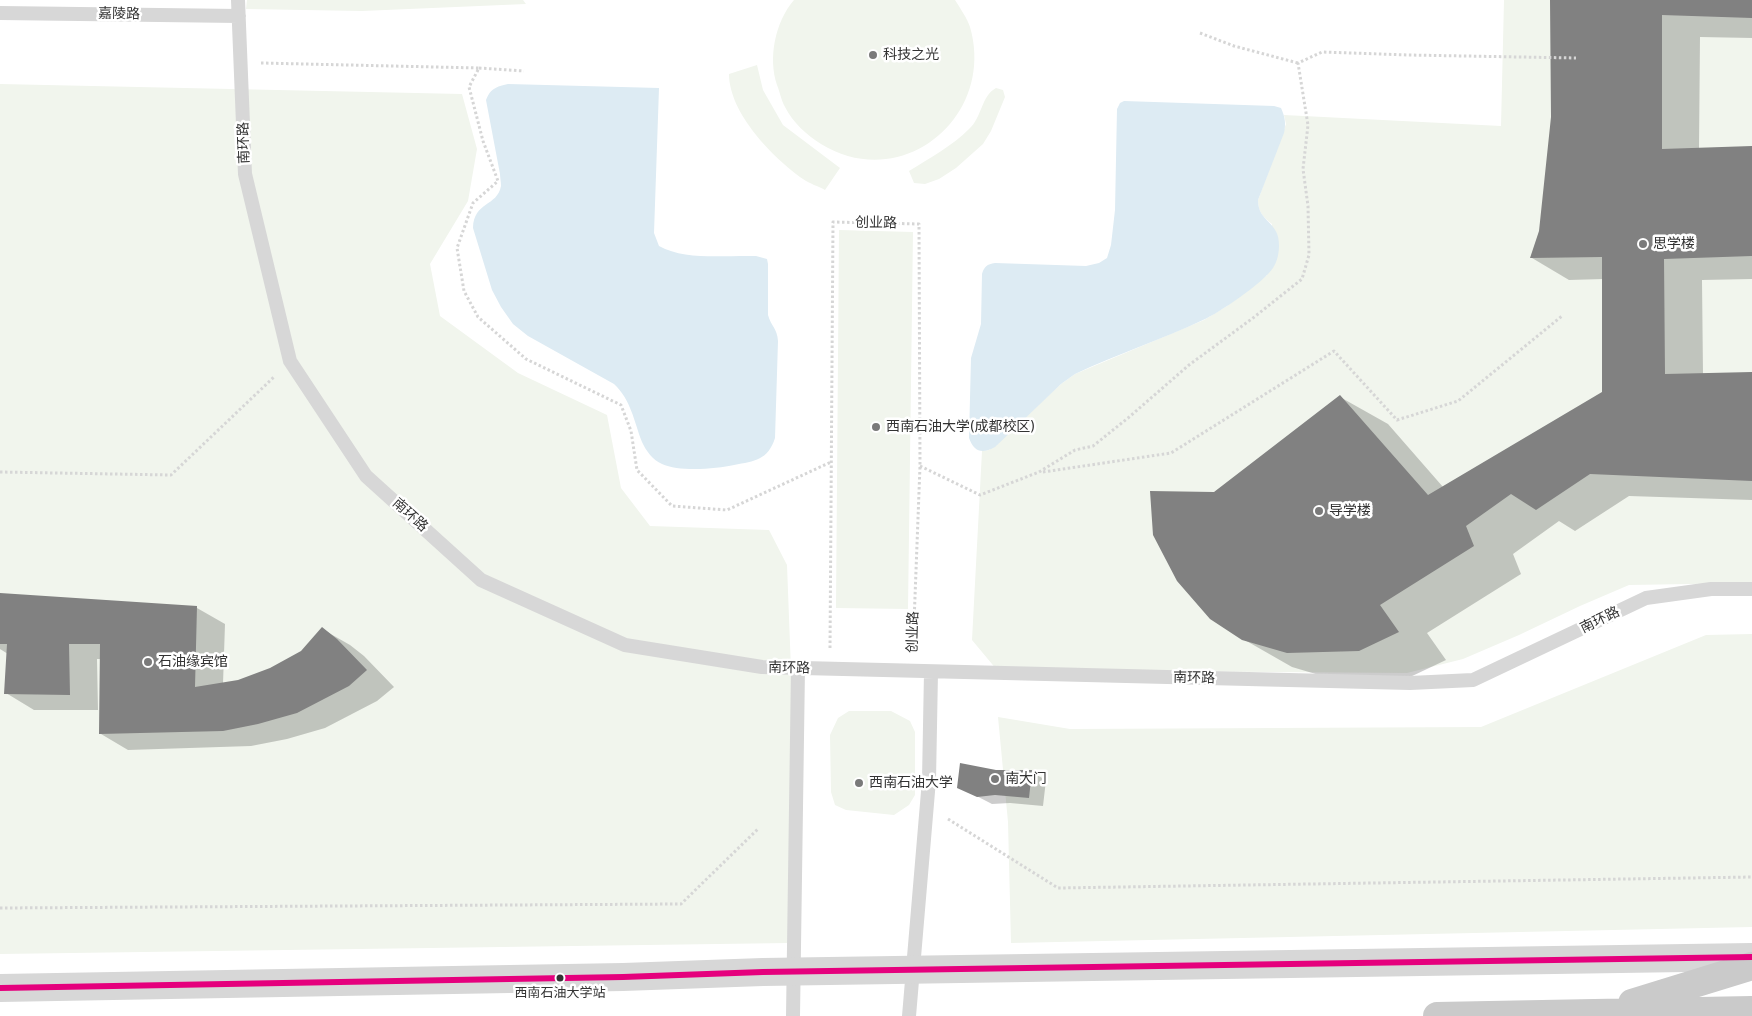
<!DOCTYPE html>
<meta charset="utf-8">
<style>
body{margin:0}
canvas{display:block;background:#fff}
</style>
<canvas width="1752" height="1016"></canvas>
<script>
const context = document.querySelector('canvas').getContext('2d');
context.lineJoin = 'round';
function paint(path, color) { context.fillStyle = color; context.fill(path, 'evenodd'); }
function trace(path, color, width, dash) { context.strokeStyle = color; context.lineWidth = width; context.lineCap = dash ? 'butt' : 'round'; context.setLineDash(dash || []); context.stroke(path); }
function drawText(font, color, halo, rows, align = 'center') {
  context.font = font + ' Cabin,"Noto Sans SC",sans-serif'; context.lineWidth = 5; context.setLineDash([]); context.textBaseline = 'middle'; context.strokeStyle = halo; context.fillStyle = color; for (const [text, x, y, turn = 0] of rows) {
    context.save(); context.translate(x, y); context.rotate((+turn || 0) * Math.PI / 180); context.textAlign = isNaN(turn) ? turn : align; if (halo) context.strokeText(text, 0, 0); context.fillText(text, 0, 0); context.restore();
  }
}
const green = new Path2D(`
 M247,0H523L526,4L362,11L246,9Z
 M794,0H955C960,8 967,18 970,27C996,117 902,194 821,144C807,135 793,123 785,107C781,100 780,92 777,85C768,58 775,22 794,0Z
 M1504,0H1752V583L1629,585L1580,606L1519,635L1463,659L1407,673L997,670L972,640L982,451L989,450L1061,384L1075,374L1204,320L1227,306L1267,275L1272,224C1263,217 1258,212 1258,200L1286,124L1284,115L1501,126Z
 M757,65L763,90L783,125L840,168L825,190C818,186 810,184 803,179C773,158 729,113 729,74Z
 M0,84L462,94L477,149L468,201L430,264L440,316L518,373L607,415L621,488L650,526L769,530L787,565L793,722L789,943L0,954Z
 M996,88L1003,90L1005,97L991,131L983,144L956,168L939,179L925,184L914,183L909,171C930,158 952,146 969,129C982,118 981,96 996,88Z
 M839,230L913,232L908,609L836,608Z
 M1752,634V927L1011,943L1008,822L998,717L1070,729L1481,727L1706,635Z
 M849,711H891L910,721L915,732V795L909,805L894,815L846,810L835,805L831,792L830,735L838,718Z`);
const water = new Path2D(`
 M508,84L659,88L654,233L659,246C686,261 726,255 756,256L767,259L768,264V315C771,326 777,328 778,341L775,438C768,460 755,461 734,465C716,469 679,472 662,464C653,460 646,451 642,442C634,421 631,400 614,384L528,336L513,324L501,307L492,290L473,228C474,201 497,207 501,186C501,182 500,177 500,174L486,100C491,88 496,87 508,84Z
 M1124,101L1274,106L1281,108C1285,117 1286,123 1284,133L1258,200C1258,223 1280,221 1279,246C1279,253 1277,262 1273,268C1263,283 1219,313 1203,320C1161,340 1117,354 1075,374L1061,384L995,447C982,454 974,452 969,438L971,358L981,324L982,274C984,267 987,264 995,263L1086,266L1099,263L1107,258L1111,245L1115,210L1117,109L1120,103Z`);
const shadow = new Path2D(`
 M1551,0H1752V38L1700,37L1699,149L1752,147V279L1702,280L1703,374L1752,373V500L1629,496L1575,531L1559,521L1513,554L1521,574L1427,633L1446,660L1408,678L1336,680L1292,667L1243,639L1214,493L1340,397L1388,424L1443,487L1603,393L1604,279L1569,280L1532,258L1540,231L1553,117Z
 M0,595L197,608L225,624L223,684L238,681L271,669L302,652L322,629L350,645L364,656L394,687L377,701L325,728L287,739L251,746L128,750L101,734V659H97L98,710H34L6,693L8,654L0,649Z
 M1031,772L1046,780L1043,806L1010,803L992,804L959,787Z`);
const building = new Path2D(`
 M1550,0H1752V18L1662,15V149L1752,146V256L1664,259L1665,374L1752,372V481L1590,474L1536,510L1511,494L1466,526L1474,546L1380,605L1399,632L1359,651L1287,653L1242,640L1210,619L1177,581L1153,535L1150,491L1214,492L1340,395L1428,495L1602,392V257L1530,258L1539,231L1551,117Z
 M0,593L197,606L195,687L238,680L270,668L301,651L322,627L337,639L367,670L349,686L297,713L258,724L223,731L99,734L100,644H69L70,695L4,694L7,644H0Z
 M960,763L996,770H1032L1029,798L995,795L977,797L957,788Z`);
const path = new Path2D(`
 M1200,33L1234,46L1298,63
 M261,63L479,68L469,87L483,141L498,181L473,203L457,248L464,291L478,317L526,359L621,405L631,431L637,470L672,506L727,510L831,462
 M479,68L524,71
 M920,466L980,495L1039,472L1075,450L1093,446L1128,418L1189,365L1253,318L1302,279L1309,255L1308,206L1303,169L1308,125L1298,63L1322,52L1409,55L1576,58
 M0,472L171,475L275,376
 M1043,472L1171,453L1334,351L1397,420L1458,401L1562,316
 M830,648L833,222L919,224L920,466L913,649
 M948,819L1058,888L1752,877
 M0,908L681,904L759,828`);
const service = new Path2D(`
 M238,0L245,174L290,361L366,476L481,580L625,645L762,667L1410,683L1473,680L1646,598L1711,589H1752
 M0,13L239,16
 M793,1016L798,668
 M909,1016L929,780L931,672`);
const tertiary = new Path2D(`
 M0,988L623,977L763,972L1752,957`);
const primary = new Path2D(`
 M1632,1003L1752,966
 M1437,1016L1752,1010`);
const bus1 = new Path2D(`
 M0,988L623,977L763,972L1752,957`);
const markers = [
 [873,55,5,"#7a7a7a"],
 [1643,244,5,"#7a7a7a"],
 [876,427,5,"#7a7a7a"],
 [1319,511,5,"#7a7a7a"],
 [148,662,5,"#7a7a7a"],
 [995,779,5,"#7a7a7a"],
 [859,783,5,"#7a7a7a"],
 [560,978,4.5,"#333"]
];
const busNames = [
 ["西南石油大学站",560,993]
];
const streetNames = [
 ["嘉陵路",119,14,1],
 ["南环路",244,143,-92],
 ["创业路",876,223,1],
 ["南环路",410,515,42],
 ["南环路",1600,620,-26],
 ["创业路",913,632,-88],
 ["南环路",789,668,1],
 ["南环路",1194,678,1]
];
const poiNames = [
 ["科技之光",883,55],
 ["思学楼",1653,244],
 ["西南石油大学(成都校区)",886,427],
 ["导学楼",1329,511],
 ["石油缘宾馆",158,662],
 ["南大门",1005,779],
 ["西南石油大学",869,783]
];
paint(green, '#f1f5ed');
paint(water, '#ddebf3');
paint(shadow, '#0003');
paint(building, '#818181');
trace(path, '#d6d6d6', 3, [2.5, 2.5]);
trace(service, '#d7d7d7', 14);
trace(tertiary, '#d7d7d7', 28);
trace(primary, '#cacaca', 28);
trace(bus1, '#e5007d', 6);
for (const [x, y, r, color] of markers) { const dot = new Path2D(); dot.arc(x, y, r, 0, 2 * Math.PI); context.fillStyle = color; context.fill(dot); trace(dot, '#fff', 2); }
drawText('13px', '#333', '#fff', busNames);
drawText('14px', '#333', '#fff', streetNames);
drawText('14px', '#333', '#fff', poiNames, 'left');
</script>
